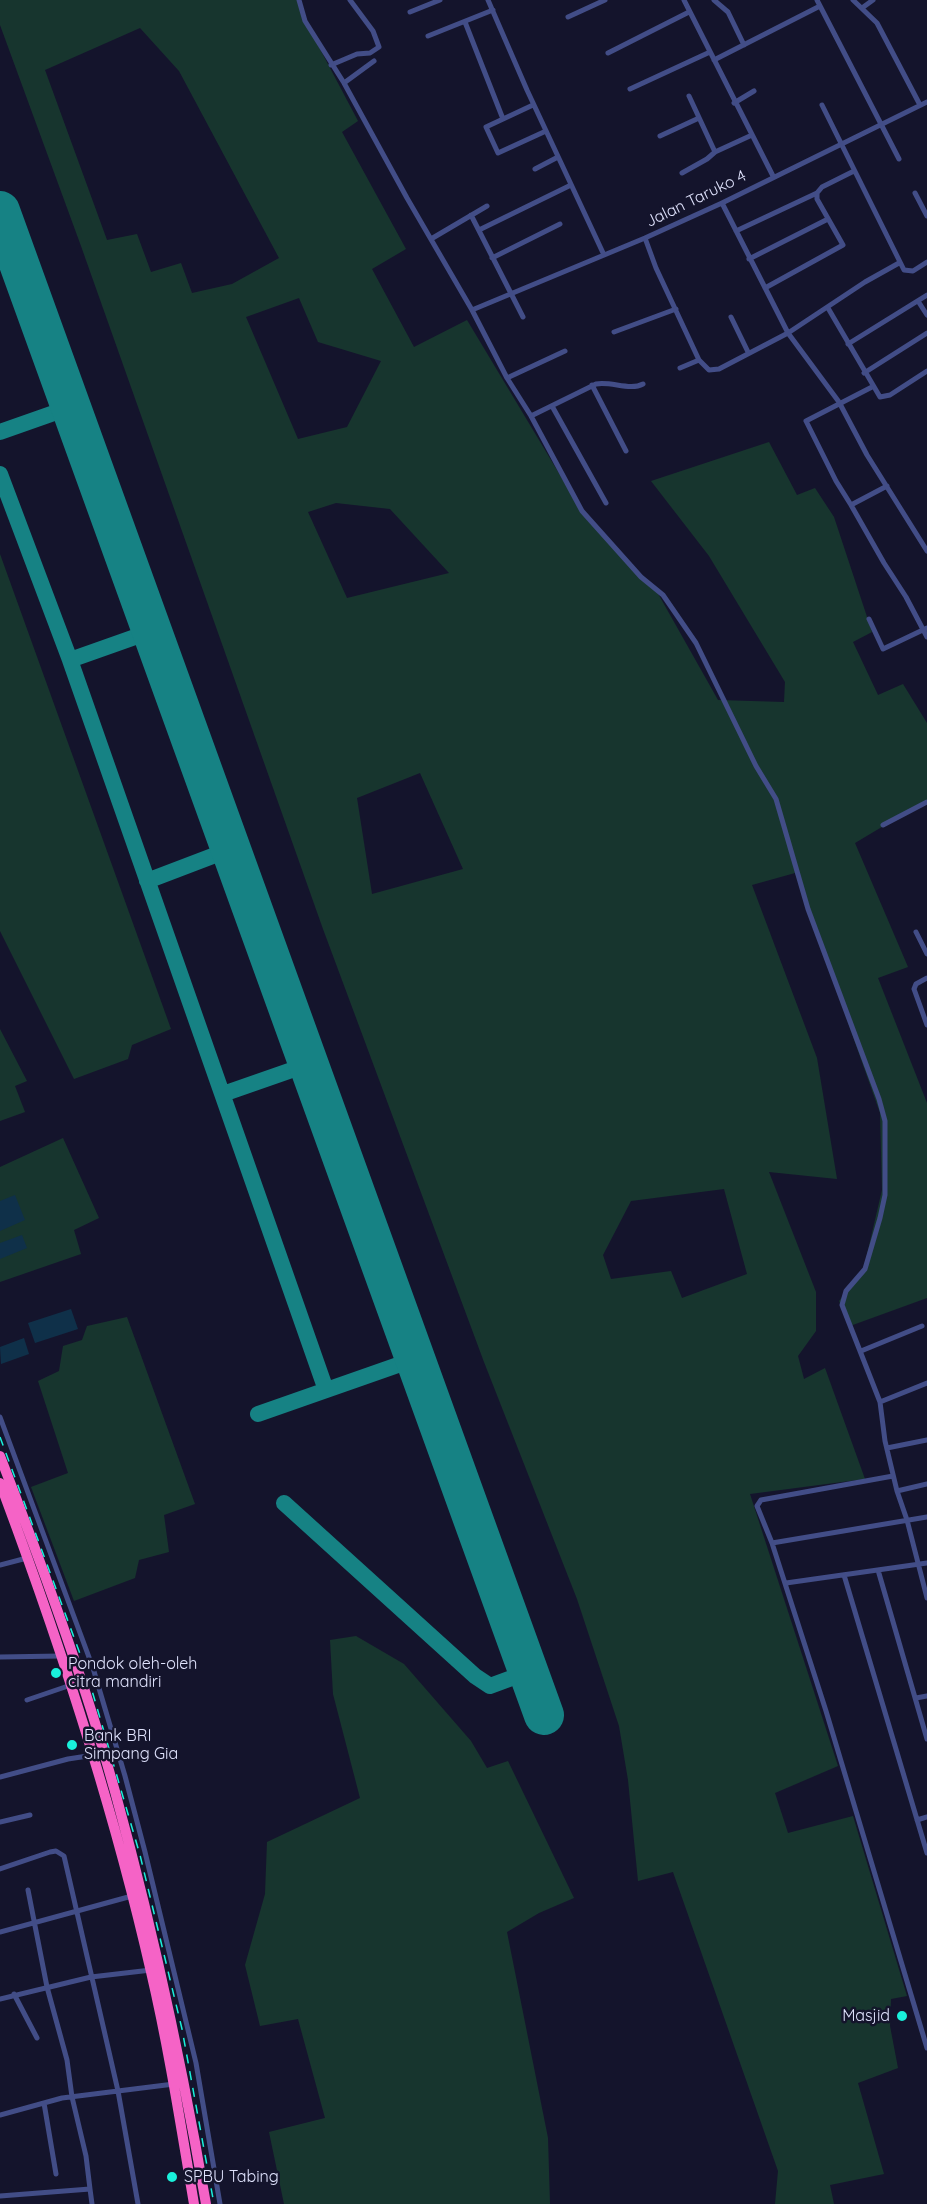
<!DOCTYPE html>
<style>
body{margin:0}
canvas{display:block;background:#14142c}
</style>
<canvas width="927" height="2204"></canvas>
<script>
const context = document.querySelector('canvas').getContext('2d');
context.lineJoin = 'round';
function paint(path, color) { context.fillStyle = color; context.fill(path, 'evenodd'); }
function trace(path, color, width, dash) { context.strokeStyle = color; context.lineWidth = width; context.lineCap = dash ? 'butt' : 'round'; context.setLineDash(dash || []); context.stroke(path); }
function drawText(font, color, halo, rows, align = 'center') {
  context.font = font + ' Quicksand,sans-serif'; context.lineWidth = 5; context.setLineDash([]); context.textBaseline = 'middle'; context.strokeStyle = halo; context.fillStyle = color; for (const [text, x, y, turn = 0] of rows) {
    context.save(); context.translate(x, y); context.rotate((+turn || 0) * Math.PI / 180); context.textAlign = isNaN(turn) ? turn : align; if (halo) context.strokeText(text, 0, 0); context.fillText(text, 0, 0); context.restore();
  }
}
const green = new Path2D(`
 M0,0H300L302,15L358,121L342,132L406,249L372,269L414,347L467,320L587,520L656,590L718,700L784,702L785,682L709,556L651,481L769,442L797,495L815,488L834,517L872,632L853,642L878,695L903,684L927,723V800L855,843L908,967L878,978L927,1103V1298L850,1326L839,1301L864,1267L882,1190L880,1113L795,873L752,885L817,1058L837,1179L769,1172L816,1292V1331L798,1356L804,1379L825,1368L865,1479L750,1494L838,1766L775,1793L788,1833L853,1816L907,1996L891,1999L890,2026L898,2068L858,2083L884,2174L830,2185L834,2204H775L778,2171L673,1872L638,1881L628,1780L619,1726L577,1599L484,1362L323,929L81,246L0,25ZM140,28L179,71L279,258L232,284L192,293L181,263L151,272L137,234L107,240L45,70ZM299,298L318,342L381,361L347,427L298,439L246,317ZM336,503L390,509L449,573L347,598L308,512ZM420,773L463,869L372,894L357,798ZM724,1189L747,1274L682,1298L671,1271L611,1279L603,1255L631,1201Z
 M0,554L171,1029L132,1045L128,1059L74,1079L0,931Z
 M0,1029L27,1081L15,1086L25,1112L0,1121Z
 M63,1138L99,1218L74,1230L81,1254L0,1282V1167Z
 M127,1317L195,1504L164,1515L169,1552L139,1560L135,1578L74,1601L31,1487L68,1473L38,1381L59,1371L63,1346L82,1340L87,1326Z
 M356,1636L404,1664L471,1741L487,1768L508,1761L574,1898L539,1913L507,1932L548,2138L550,2204H284L269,2132L325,2118L298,2019L260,2026L245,1965L265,1894L267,1842L360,1798L333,1694L330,1640Z`);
const water = new Path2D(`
 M15,1195L25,1220L0,1231V1201Z
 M22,1235L27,1248L0,1259V1243Z
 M71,1309L78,1329L35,1343L28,1323Z
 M24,1338L29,1354L1,1364L0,1347Z`);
const taxiway = new Path2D(`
 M0,432L71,407
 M0,474L70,660L326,1390
 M70,660L152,631
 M147,881L231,849
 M223,1094L309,1064
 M258,1414L415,1359
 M284,1503L475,1676L490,1686L528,1672`);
const runway = new Path2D(`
 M0,211L544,1715`);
const street = new Path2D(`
 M299,0L305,21L344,83L407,198L472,310L507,378L531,416L582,511L641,577L663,595L696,643L756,766L776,799L808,909L879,1099L885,1121V1195L880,1218L865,1269L846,1291L842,1305L880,1402L885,1441L897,1491L907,1520L927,1598
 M488,0L527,90L604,255
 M684,0L773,176
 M714,0L728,12L744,45
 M817,0L899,159
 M853,0L877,23L920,105
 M862,8L873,0
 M410,12L440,0
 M568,17L605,0
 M465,22L503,119
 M428,36L493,10
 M608,53L689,12
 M714,60L820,6
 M331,65L357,54L370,53L379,47L373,31L350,0
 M344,83L374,61
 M630,89L710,52
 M689,96L715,152
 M734,103L754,91
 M533,105L486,127L498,153L546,131
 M822,105L904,270L913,271L927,262
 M660,136L699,118
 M535,169L558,157
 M682,173L707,159L715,152L752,135
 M915,193L927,216
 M722,203L788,333L839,402L867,455L927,551
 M471,215L523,317
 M479,230L571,185
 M736,231L817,193
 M645,238L656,268L699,360L709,370L719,369L788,333L865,282L899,263
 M431,239L487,206
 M492,258L560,224
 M749,259L828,219
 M765,288L843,245L817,199V193L822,187L854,171
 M918,301L927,315
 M828,308L880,397L890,395L927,371
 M472,310L645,238L722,203L927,102
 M731,317L748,352
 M614,332L676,309
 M848,344L927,295
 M680,368L699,360
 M864,373L927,333
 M507,378L565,351
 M592,385L626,451
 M552,406L606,503
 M531,416L596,384C611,381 630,391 643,384
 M887,486L851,505L884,563L906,597L927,637
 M851,505L836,481L806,421L872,387
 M869,619L883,649L927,628
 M883,825L927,802
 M916,932L927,954
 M927,978L916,984L914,989L927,1025
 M861,1351L922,1326
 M880,1402L927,1383
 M0,1417L93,1668L125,1776L145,1852L196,2063L220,2204
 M887,1448L927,1440
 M897,1491L927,1484
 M927,1517L772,1543L826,1711L927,2048
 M772,1543L757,1506L761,1500L893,1476
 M0,1565L27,1558
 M878,1570L927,1739
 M844,1575L927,1853
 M786,1583L927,1563
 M0,1657L61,1656
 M916,1698L927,1696
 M27,1700L71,1685
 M0,1777L68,1759L94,1755
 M917,1820L927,1817
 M0,1822L30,1815
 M0,1869L50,1852L56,1851L64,1856L118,2091L138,2204
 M28,1890L47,1987L67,2060L72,2097L86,2156L90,2189
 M0,1932L132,1896
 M14,1994L37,2038
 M0,1999L91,1977L151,1970
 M44,2103L56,2174
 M0,2115L62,2098L174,2084
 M0,2196L90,2189L92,2204`);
const highway = new Path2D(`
 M0,1456C36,1549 71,1643 100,1739C145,1892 179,2047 206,2204
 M0,1483C60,1643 113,1805 151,1972C169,2049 181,2127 194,2204`);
const rail = new Path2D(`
 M0,1437L86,1670L140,1855L182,2029L214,2204`);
const markers = [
 [56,1673,6,"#19f0db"],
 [72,1745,6,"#19f0db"],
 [902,2016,6,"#19f0db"],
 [172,2177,6,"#19f0db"]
];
const streetNames = [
 ["Jalan Taruko 4",696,199,-26]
];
const poiNames = [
 ["Pondok oleh-oleh",68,1664],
 ["citra mandiri",68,1682],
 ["Bank BRI",84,1736],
 ["Simpang Gia",84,1754],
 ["Masjid",890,2016,"right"],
 ["SPBU Tabing",184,2177]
];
paint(green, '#17352e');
paint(water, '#0f3049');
trace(taxiway, '#168284', 16);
trace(runway, '#168284', 40);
trace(street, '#424d87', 5);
trace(highway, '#f563c6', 10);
trace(rail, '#19f0db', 1.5, [9, 8]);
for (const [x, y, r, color] of markers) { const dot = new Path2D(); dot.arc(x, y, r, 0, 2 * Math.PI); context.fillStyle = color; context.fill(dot); trace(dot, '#14142c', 2); }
drawText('16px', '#e0e3fd', '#14142c', streetNames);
drawText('16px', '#e0e3fd', '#14142c', poiNames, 'left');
</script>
